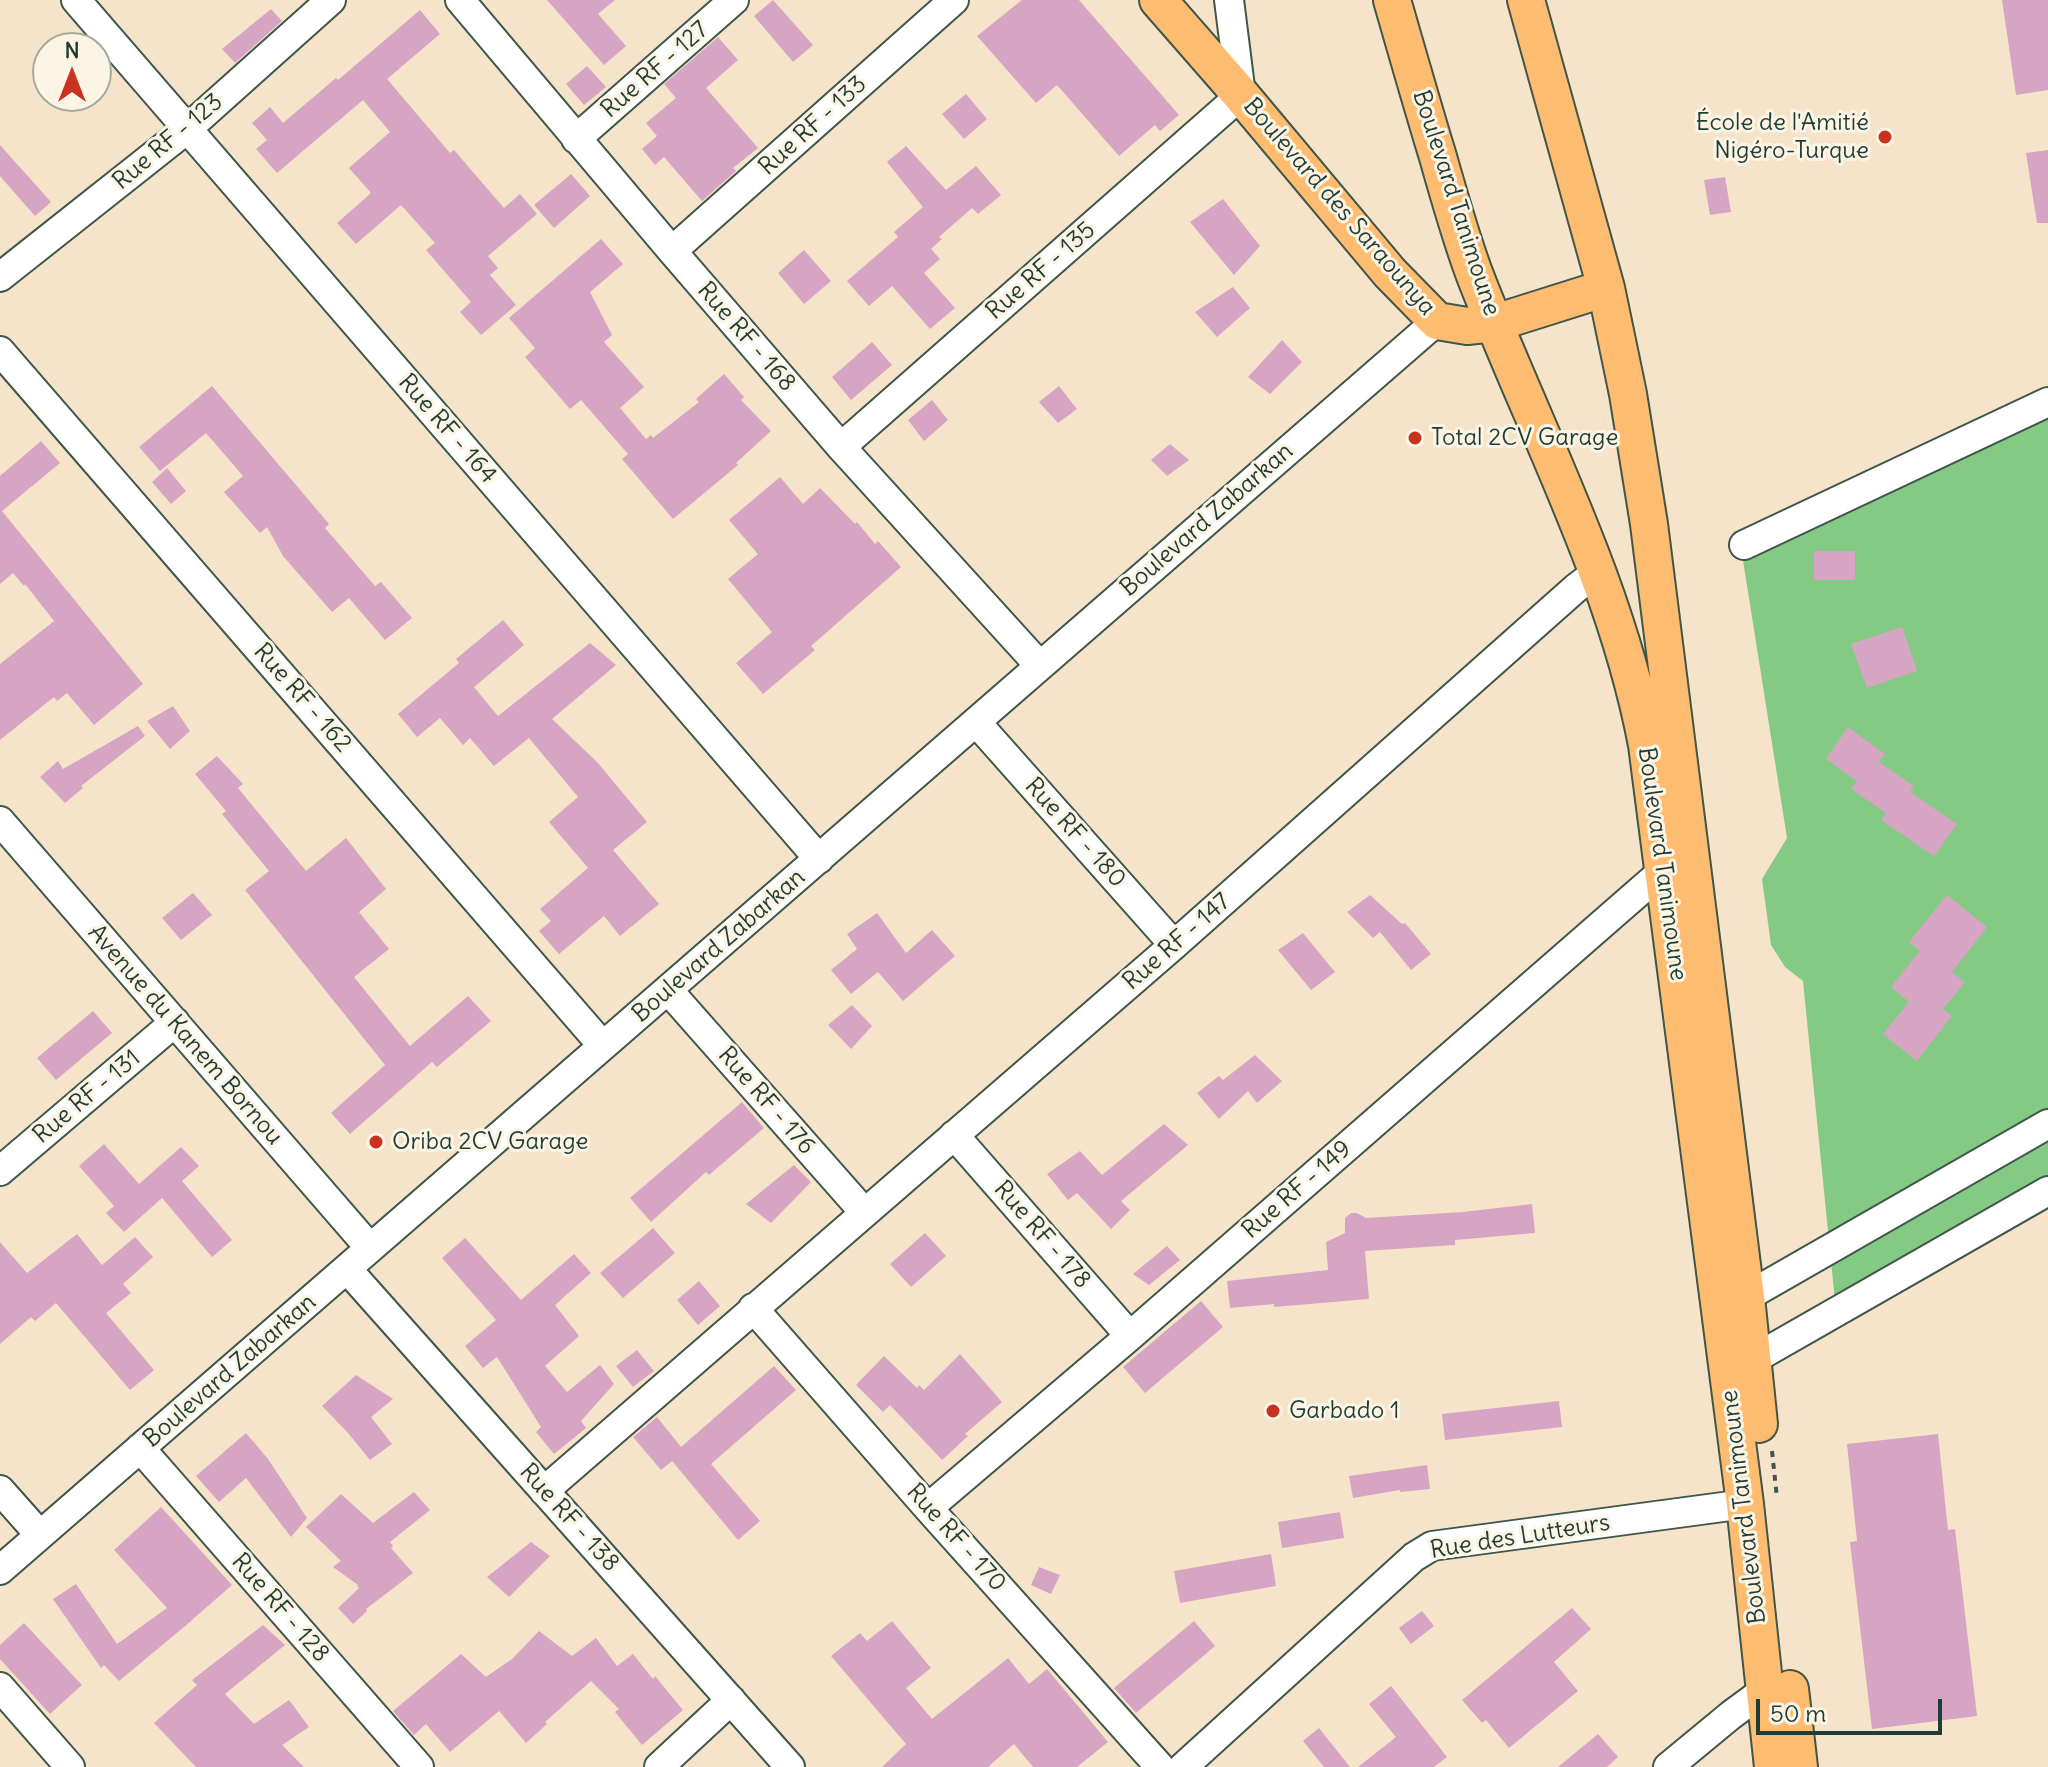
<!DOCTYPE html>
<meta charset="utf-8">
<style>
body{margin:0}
#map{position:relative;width:2048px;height:1767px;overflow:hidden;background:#f6e4ca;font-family:Delius,sans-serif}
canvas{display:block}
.north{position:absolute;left:32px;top:32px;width:80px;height:80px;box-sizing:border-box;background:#fcf5e5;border:2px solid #a4ab9e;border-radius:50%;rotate:0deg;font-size:22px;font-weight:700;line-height:32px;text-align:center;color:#1f3d34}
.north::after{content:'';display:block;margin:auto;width:28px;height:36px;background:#c8321e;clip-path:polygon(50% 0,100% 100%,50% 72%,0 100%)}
.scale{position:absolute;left:1756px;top:1699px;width:186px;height:36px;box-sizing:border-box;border:4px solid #1f3d34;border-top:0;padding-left:10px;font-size:24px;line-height:28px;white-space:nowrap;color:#1f3d34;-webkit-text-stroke:6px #fcf5e5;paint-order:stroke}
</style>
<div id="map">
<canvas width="2048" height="1767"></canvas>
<div class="north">N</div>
<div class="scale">50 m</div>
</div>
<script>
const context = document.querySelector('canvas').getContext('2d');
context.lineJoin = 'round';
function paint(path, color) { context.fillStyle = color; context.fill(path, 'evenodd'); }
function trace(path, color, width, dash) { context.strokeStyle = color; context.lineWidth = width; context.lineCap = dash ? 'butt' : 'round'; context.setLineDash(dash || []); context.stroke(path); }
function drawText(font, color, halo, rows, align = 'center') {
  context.font = font + ' Delius,sans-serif'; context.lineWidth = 6; context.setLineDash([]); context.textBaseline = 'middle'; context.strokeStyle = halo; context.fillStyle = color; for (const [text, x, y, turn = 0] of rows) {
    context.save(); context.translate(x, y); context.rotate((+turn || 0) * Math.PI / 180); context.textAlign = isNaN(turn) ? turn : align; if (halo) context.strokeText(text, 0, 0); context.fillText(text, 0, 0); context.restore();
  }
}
const green = new Path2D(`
 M2048,413V1176L1835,1301L1803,981L1785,967L1771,945L1762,879L1787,838L1742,554Z`);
const building = new Path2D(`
 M547,0H615L598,14L626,46L604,65Z
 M773,0L813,45L793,62L754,16Z
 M1022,0H1079L1179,115L1160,131L1155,125L1119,156L1057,85L1036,103L977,36Z
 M2002,0H2048V90L2016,95Z
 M271,9L282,21L235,63L222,49Z
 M420,10L440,34L387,79L450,153L454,150L504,208L520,194L537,214L488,256L498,268L490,275L516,305L481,335L460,312L471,302L426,250L435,243L401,205L356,244L337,223L371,193L349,168L390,132L363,100L277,173L256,149L267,140L252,123L270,107L283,123L336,78L338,80Z
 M718,37L738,60L706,88L758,148L733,168L736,171L702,201L664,157L655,165L642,149L657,136L646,123L676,98L664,84Z
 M587,66L606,87L584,105L566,84Z
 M966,94L987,119L964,139L942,114Z
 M0,145L51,202L35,216L0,176Z
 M906,146L946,190L976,166L1001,195L978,214L972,208L939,237L942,239L931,249L940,259L924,273L955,308L930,329L892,286L869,306L847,281L898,237L894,232L923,207L887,162Z
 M2048,150V223H2037L2026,153Z
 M571,174L590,196L554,228L534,205Z
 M1725,177L1731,212L1710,215L1704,180Z
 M1223,199L1260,246L1234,275L1190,222Z
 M601,239L623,264L590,292L612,335L604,342L644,387L620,408L646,439L651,435L653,438L699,402L696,399L724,374L744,397L741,400L771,431L736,463L738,465L673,519L622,459L628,454L581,400L570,409L525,357L535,348L509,318Z
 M804,250L831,281L804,304L778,273Z
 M1233,287L1250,308L1217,337L1195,312Z
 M1282,340L1302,362L1270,394L1248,377Z
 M872,342L892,365L851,400L832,377Z
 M212,386L329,524L325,528L375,586L381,582L412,618L385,640L349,598L332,612L283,556L267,527L260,533L224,492L243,476L206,433L160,471L139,447Z
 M1059,386L1077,409L1058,423L1039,402Z
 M932,400L948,420L924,441L908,420Z
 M41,441L60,463L2,511L143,684L94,725L67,693L57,701L54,697L0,740V664L54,621L25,584L24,586L13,573L0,584V476Z
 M1170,444L1189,460L1167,476L1151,460Z
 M167,468L186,491L171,504L152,482Z
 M780,477L803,504L820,488L855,524L857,522L875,544L878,541L901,567L811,646L815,650L763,694L736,663L772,632L728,579L758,554L729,520Z
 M1814,551H1855V580H1814Z
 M503,620L524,645L474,687L498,716L590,643L616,665L552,719L598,763L647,822L613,850L659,904L620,936L604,916L559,954L539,931L551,921L540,909L588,868L549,822L578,797L529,738L494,766L470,738L463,745L440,718L417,737L398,714L459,663L456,659Z
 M1902,627L1917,671L1867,688L1851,644Z
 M173,706L190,731L170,749L147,721Z
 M138,726L145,736L81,786L83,788L65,803L40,777L58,761L63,769Z
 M1848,727L1885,754L1879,762L1914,786L1910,792L1957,824L1934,856L1881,820L1886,813L1851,789L1857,781L1826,759Z
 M217,756L243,784L238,788L306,871L346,838L386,889L359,912L389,949L354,977L410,1046L468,996L491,1021L437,1067L432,1062L350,1134L331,1113L385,1065L245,890L269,871L222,814L226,811L195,774Z
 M193,893L212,915L181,940L162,918Z
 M1370,895L1402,924L1405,923L1431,954L1411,970L1380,932L1373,938L1347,912Z
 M1947,895L1987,927L1952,972L1965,982L1943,1009L1952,1016L1917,1061L1883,1034L1909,1002L1891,987L1920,951L1909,942Z
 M877,913L906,953L932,930L955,956L903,1001L878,972L851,994L831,970L857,949L847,934Z
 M1303,933L1335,972L1311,990L1278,950Z
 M852,1005L872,1026L851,1049L828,1025Z
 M93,1011L112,1033L56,1080L37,1058Z
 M1255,1055L1282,1081L1257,1103L1248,1091L1219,1119L1197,1093L1219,1076L1223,1080Z
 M742,1102L764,1128L709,1175L706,1172L651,1222L630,1198Z
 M1164,1124L1188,1145L1121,1201L1130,1210L1111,1229L1077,1193L1068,1200L1047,1174L1080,1151L1102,1175Z
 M104,1144L139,1184L181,1147L199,1166L182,1181L232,1240L212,1257L162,1198L124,1232L106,1213L114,1206L79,1166Z
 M794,1165L811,1182L771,1223L746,1204Z
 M1532,1204L1535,1233L1455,1240V1245L1365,1251L1369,1299L1274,1307V1304L1230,1308L1227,1281L1328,1270L1326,1242L1345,1233V1218L1351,1213H1357L1366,1218L1463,1212Z
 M653,1228L675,1253L623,1298L600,1273Z
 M925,1233L946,1256L911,1287L890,1264Z
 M77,1234L102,1265L135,1237L153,1257L123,1284L131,1293L106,1313L154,1370L130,1390L56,1303L35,1321L31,1317L0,1344V1242L27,1273Z
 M465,1238L521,1300L574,1254L591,1273L555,1305L579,1336L545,1366L567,1392L600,1365L614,1384L581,1421L586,1428L554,1454L536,1432L541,1427L497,1357L483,1368L465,1346L496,1320L442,1258Z
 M1167,1246L1180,1260L1149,1285L1133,1274Z
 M699,1281L720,1306L698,1325L677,1300Z
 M1201,1301L1223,1327L1145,1393L1123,1367Z
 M637,1350L654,1371L633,1387L616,1366Z
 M960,1354L1002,1402L965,1434L968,1436L942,1460L890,1405L883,1412L856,1385L884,1356L917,1388L919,1385L924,1390Z
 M774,1366L796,1390L711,1464L760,1521L738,1540L672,1461L661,1470L633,1437L657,1417L681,1447Z
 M356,1375L393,1399L371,1417L392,1444L370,1460L348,1433L322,1406Z
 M1559,1401L1562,1427L1445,1440L1442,1414Z
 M246,1433L268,1459L307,1518L291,1537L246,1478L219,1502L196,1476Z
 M1938,1434L1948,1530L1955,1529L1977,1716L1872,1729L1850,1542L1857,1541L1847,1444Z
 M1427,1465L1430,1489L1400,1492V1490L1353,1498L1349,1476Z
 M414,1492L430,1510L390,1542L393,1546L391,1548L413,1573L366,1609L367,1611L353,1624L338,1608L359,1588L357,1586L358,1585L333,1567L341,1561L306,1527L341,1494L373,1523Z
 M161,1507L232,1585L184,1627L119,1681L104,1665L101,1668L53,1599L76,1584L117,1644L167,1608L114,1550Z
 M1340,1512L1344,1538L1282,1548L1278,1522Z
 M531,1542L550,1556L509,1597L487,1577Z
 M1271,1554L1276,1586L1180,1603L1174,1571Z
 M1039,1567L1060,1575L1051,1594L1031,1585Z
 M1572,1608L1591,1629L1554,1662L1578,1691L1509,1748L1486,1720L1482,1723L1462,1700Z
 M1422,1611L1434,1626L1411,1644L1399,1628Z
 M892,1621L931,1668L906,1688L932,1719L1008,1658L1029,1684L1047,1669L1108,1742L1077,1767H1033L1014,1744L988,1767H882L906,1744L831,1656L860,1633L867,1641Z
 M1194,1621L1215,1646L1136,1713L1114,1688Z
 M24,1623L82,1685L50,1714L0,1659V1645Z
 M263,1625L285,1645L225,1694L254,1724L289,1700L309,1727L282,1745L304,1767H196L154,1723L197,1685L192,1680Z
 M539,1631L572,1656L596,1638L617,1666L633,1654L653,1679L655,1676L683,1710L642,1745L615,1712L619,1709L591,1681L545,1722L547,1724L526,1743L499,1711L450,1752L426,1724L414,1735L393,1711L461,1654L486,1677L512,1659Z
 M1391,1686L1447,1757L1434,1767H1358L1396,1737L1369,1704Z
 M1319,1728L1350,1767H1324L1303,1741Z
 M1598,1734L1618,1757L1607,1767H1558Z`);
const path = new Path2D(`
 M1772,1451L1777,1498`);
const minor = new Path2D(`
 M76,0L819,859
 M460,0L672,251L841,447L1040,666
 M576,139L734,0
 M672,251L954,0
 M0,277L187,129L331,0
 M0,351L603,1046
 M841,447L1241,95L1229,0
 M1744,545L2048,402
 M976,722L1174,945
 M0,821L370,1248
 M668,990L864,1212
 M954,1135L1130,1336
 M0,1171L175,1022
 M347,1269L790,1767
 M1746,1297L2048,1124
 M753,1308L928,1508L1160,1767
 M1752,1360L2048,1191
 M140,1448L419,1767
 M0,1490L40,1535
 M544,1491L1174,945L1576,588L1597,572
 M928,1508L1130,1336L1664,870
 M0,1570L1437,321
 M0,1687L70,1767
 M659,1767L731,1700
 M1183,1767L1414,1557L1432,1546L1745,1504
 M1668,1767L1731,1715L1765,1690`);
const major = new Path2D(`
 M1158,0L1241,95L1390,273L1437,321L1467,326L1495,323L1606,288
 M1392,0C1407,52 1422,105 1438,157C1449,196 1460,235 1474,273C1534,429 1616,580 1647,745L1745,1504L1773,1767
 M1526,0L1606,288L1628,394L1649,524L1746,1297L1759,1424
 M1790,1689L1799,1767`);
const markers = [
 [1885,137,8,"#c8321e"],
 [1415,438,8,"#c8321e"],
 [376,1142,8,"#c8321e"],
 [1273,1411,8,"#c8321e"]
];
const streetNames = [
 ["Rue RF - 127",655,70,-41],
 ["Rue RF - 133",813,126,-42],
 ["Rue RF - 123",168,142,-40],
 ["Boulevard Tanimoune",1456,203,72],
 ["Boulevard des Saraounya",1339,207,49],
 ["Rue RF - 135",1041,271,-41],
 ["Rue RF - 168",746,337,49],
 ["Rue RF - 164",447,429,49],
 ["Boulevard Zabarkan",1207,520,-41],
 ["Rue RF - 162",302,698,49],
 ["Rue RF - 180",1075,833,48],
 ["Boulevard Tanimoune",1662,864,82],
 ["Rue RF - 147",1177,942,-41],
 ["Boulevard Zabarkan",719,946,-41],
 ["Avenue du Kanem Bornou",185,1035,49],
 ["Rue RF - 131",87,1097,-40],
 ["Rue RF - 176",766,1101,49],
 ["Rue RF - 149",1297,1190,-41],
 ["Rue RF - 178",1042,1235,49],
 ["Boulevard Zabarkan",230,1371,-41],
 ["Boulevard Tanimoune",1744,1507,-97],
 ["Rue RF - 138",569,1518,48],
 ["Rue des Lutteurs",1520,1537,-9],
 ["Rue RF - 170",956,1538,48],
 ["Rue RF - 128",280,1608,49]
];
const poiNames = [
 ["École de l'Amitié",1869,123,"right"],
 ["Nigéro-Turque",1869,151,"right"],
 ["Total 2CV Garage",1431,438],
 ["Oriba 2CV Garage",392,1142],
 ["Garbado 1",1289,1411]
];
paint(green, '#84ca85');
paint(building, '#d6a5c3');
trace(minor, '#3f564a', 32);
trace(major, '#3f564a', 40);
trace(path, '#3f564a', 4, [6, 6]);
trace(minor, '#fff', 28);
trace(major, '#febc70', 36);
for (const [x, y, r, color] of markers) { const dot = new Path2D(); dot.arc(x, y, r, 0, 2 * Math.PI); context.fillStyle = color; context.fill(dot); trace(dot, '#fcf5e5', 3); }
drawText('24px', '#1f3d34', '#fcf5e5', streetNames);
drawText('24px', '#1f3d34', '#fcf5e5', poiNames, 'left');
</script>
